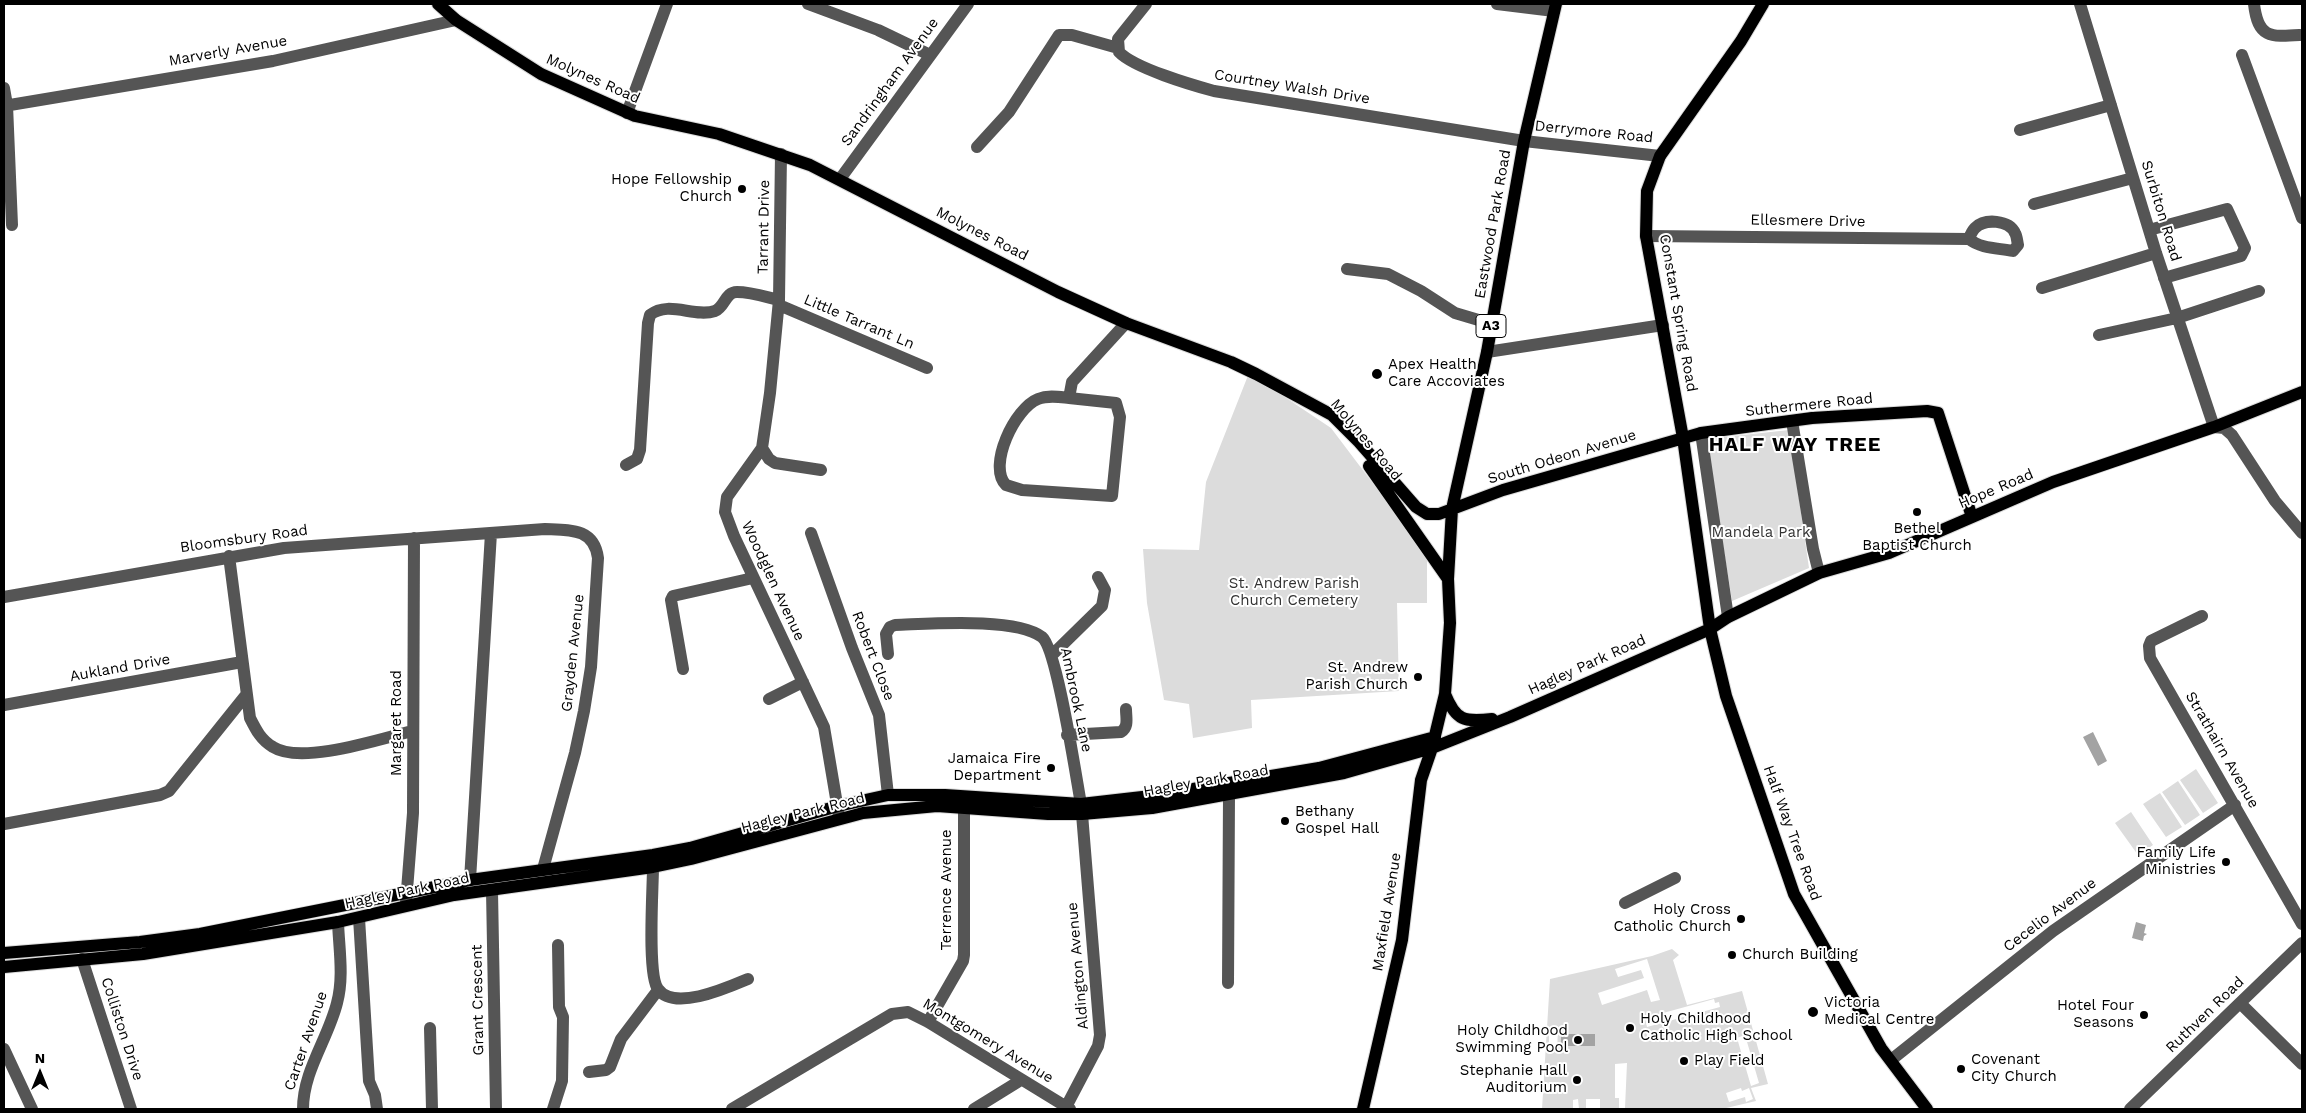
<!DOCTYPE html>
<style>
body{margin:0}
#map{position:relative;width:2306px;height:1113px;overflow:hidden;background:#fff;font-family:"Work Sans",sans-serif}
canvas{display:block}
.frame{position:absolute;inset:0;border:5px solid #000;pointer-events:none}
.north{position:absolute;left:15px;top:1048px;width:50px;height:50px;-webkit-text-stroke:4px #fff;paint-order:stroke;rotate:0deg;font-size:14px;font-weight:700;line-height:20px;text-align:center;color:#000}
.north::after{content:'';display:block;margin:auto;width:18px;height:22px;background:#000;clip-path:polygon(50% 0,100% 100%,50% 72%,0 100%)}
</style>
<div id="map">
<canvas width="2306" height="1113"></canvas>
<div class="frame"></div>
<div class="north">N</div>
</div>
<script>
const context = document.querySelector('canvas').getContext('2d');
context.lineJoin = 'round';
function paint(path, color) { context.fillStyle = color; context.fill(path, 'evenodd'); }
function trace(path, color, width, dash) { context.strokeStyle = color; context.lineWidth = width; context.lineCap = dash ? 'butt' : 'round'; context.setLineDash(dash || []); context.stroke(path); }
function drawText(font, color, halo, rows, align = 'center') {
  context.font = font + ' "Work Sans",sans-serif'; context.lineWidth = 4; context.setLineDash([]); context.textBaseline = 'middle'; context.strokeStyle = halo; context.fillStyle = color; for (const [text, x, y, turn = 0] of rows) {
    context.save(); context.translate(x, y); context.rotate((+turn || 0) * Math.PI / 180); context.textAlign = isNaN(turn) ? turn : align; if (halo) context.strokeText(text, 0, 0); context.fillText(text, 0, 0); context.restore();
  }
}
const green = new Path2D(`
 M1249,373L1331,428L1427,555V603H1397L1399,691L1251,700L1252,728L1193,738L1189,704L1164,700L1147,603L1143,549L1199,550L1206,482Z
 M1789,430L1809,568L1732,601L1706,439Z
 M2196,769L2218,803L2203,813L2180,780Z
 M2178,781L2200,815L2185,825L2162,792Z
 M2160,793L2182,827L2166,837L2143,804Z
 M2131,812L2153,845L2138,855L2115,823Z
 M1672,949L1679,955L1673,960L1687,1005L1742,991L1768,1084L1751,1088L1756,1101L1722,1109H1600V1099H1586V1109H1579L1578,1099L1573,1100V1109H1542L1550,979L1652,956ZM1647,959L1660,1000L1651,1002L1647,990L1602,1005L1598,993L1644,978L1641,970L1618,977L1615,969ZM1714,999L1715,1003L1719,1002L1720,1007L1647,1027L1645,1018ZM1549,1030H1558L1557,1051H1549ZM1745,1035L1759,1083L1751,1086L1737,1038ZM1627,1063L1625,1108H1619V1098H1615V1064ZM1741,1088L1742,1091L1749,1088L1753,1099L1746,1102L1745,1097L1729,1102L1726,1093Z`);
const water = new Path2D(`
 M2093,732L2107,761L2098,766L2083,737Z
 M2136,922L2146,925L2144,933L2147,934L2144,936L2143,941L2132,938Z
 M1561,1034H1595V1046H1561Z`);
const minor = new Path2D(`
 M808,4L878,30L930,55
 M1146,4L1118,39L1119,52C1134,68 1192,85 1214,91L1524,141L1660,156
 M1497,4L1554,11
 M2080,4L2156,253L2214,427L2224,428L2232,435L2275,501L2302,533
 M2254,4C2258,38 2270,37 2300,35
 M2242,55L2302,218
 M4,88L7,105L12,225
 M4,106L273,61L456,20
 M627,113L667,4
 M2020,130L2111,105
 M977,147L1009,112L1059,35H1072L1118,48
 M781,154L779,300L770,393L762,448L727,497L725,512L734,536L824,727L839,816
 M840,179L968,4
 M2034,204L2133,178
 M2149,230L2227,209L2245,248L2241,256L2164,278
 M1646,236L1969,239C1970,236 1972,231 1975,228C1985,218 2009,220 2015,233C2017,236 2017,241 2018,245L2013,251C1999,248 1981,249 1969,239
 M1347,269L1388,274L1421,291L1455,313L1492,324
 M2042,288L2156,253
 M779,305L927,368
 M2099,335L2177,318L2259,291
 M1487,352L1663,325
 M1069,398C1059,397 1048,395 1038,399C1015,408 987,466 1006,485L1022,490L1112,496L1120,417L1116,403L1069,398L1072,382L1126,323
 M1792,421L1813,549L1819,573
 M1701,433L1728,617
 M762,448L769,459L775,463L821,470
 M626,465L637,459L640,450L648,323L650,315C669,300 694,318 715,311C725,307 725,292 737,292C751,292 766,297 779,300
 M811,533L852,648L879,715L888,795
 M229,556L250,718C256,730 261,740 273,747C301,765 380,739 412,731
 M4,597L284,548L545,529C570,530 594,528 598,558L591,667L584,711L575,753L543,869
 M2202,616L2151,641L2149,646L2150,658L2302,924
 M888,654L886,634L890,627L895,625C929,624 1015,617 1042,637C1057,649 1076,777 1081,804
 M1052,655L1102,606L1105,590L1098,577
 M683,669L671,600L673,596L753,578
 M769,699L803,682
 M4,705L242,662
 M1067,735L1121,732C1129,727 1126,718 1126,709
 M4,824L160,795L169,791L246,695
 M653,867C653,888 647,975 658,989C674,1012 729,987 748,979
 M470,880L491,533
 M492,891L496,1109
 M406,903L413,813L414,538
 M1625,903L1675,878
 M359,918L369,1081L375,1095L377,1109
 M82,959L131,1109
 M1228,983L1229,795
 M2241,1004L2302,1064
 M928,1022L963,961L964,955V809
 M430,1028L432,1109
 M4,1049L32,1109
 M1891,1060L2053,931L2235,805
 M589,1072L606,1070L610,1067L621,1039L658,990
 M1066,1107L1098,1046L1100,1035L1082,814
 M303,1109C303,1071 328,1039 337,1003C344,977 339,949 338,922
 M553,1109L562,1081L563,1017L559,1007L558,945
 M732,1109L892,1014L908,1012L928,1022L1070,1109
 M974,1109L1021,1080
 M2130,1109L2302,943`);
const major = new Path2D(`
 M438,4L456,20L541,74L635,116L719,134L810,165L1058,292L1126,323L1231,362L1256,374L1332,415L1359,442L1416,507L1427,514H1439L1503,490L1701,433L1812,418L1927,411L1938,413L1972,517
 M1763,4L1741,41L1660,156L1647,191L1646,236L1683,438L1710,629L1726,696L1794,894L1881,1048L1927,1109
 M1369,466L1448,579
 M1445,694C1456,721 1464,722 1492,719
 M4,953L140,942L200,934L470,880L653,855L690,848L838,806L888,795H945L1081,804L1151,796L1319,768L1435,737
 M4,967L143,954L338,922L454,895L653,867L691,859L863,813L937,806L1048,814H1082L1152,808L1344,773L1432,748L1510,717L1710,629L1728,617L1819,573L1889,553L2053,482L2214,427L2302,392
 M1363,1109L1402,940L1421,780L1432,748L1445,694L1450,623L1448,579L1452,509L1487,352L1524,141L1556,4`);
const markers = [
 [742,189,5,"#000"],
 [1377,374,6,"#000"],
 [1917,512,5,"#000"],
 [1418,677,5,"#000"],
 [1051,768,5,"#000"],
 [1285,821,5,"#000"],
 [2226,862,5,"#000"],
 [1741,919,5,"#000"],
 [1732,955,5,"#000"],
 [1813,1012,6,"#000"],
 [2144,1015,5,"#000"],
 [1630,1028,5,"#000"],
 [1578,1040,5,"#000"],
 [1684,1061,5,"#000"],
 [1961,1069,5,"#000"],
 [1577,1080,5,"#000"]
];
const shields = [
 [1491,326,30]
];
const shieldNames = [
 ["A3",1491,326]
];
const streetNames = [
 ["Marverly Avenue",228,51,-10],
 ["Molynes Road",593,79,24],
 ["Sandringham Avenue",890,82,-54],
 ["Courtney Walsh Drive",1292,87,9],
 ["Derrymore Road",1594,132,6],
 ["Surbiton Road",2161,211,73],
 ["Ellesmere Drive",1808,221,1],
 ["Eastwood Park Road",1493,224,-80],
 ["Tarrant Drive",764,227,-89],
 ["Molynes Road",982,234,27],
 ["Constant Spring Road",1678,313,80],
 ["Little Tarrant Ln",859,322,23],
 ["Suthermere Road",1809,405,-6],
 ["Molynes Road",1366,440,50],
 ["South Odeon Avenue",1562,457,-17],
 ["Hope Road",1996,489,-23],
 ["Bloomsbury Road",244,539,-8],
 ["Woodglen Avenue",773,581,65],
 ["Grayden Avenue",573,653,-84],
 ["Robert Close",873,656,69],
 ["Hagley Park Road",1587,665,-24],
 ["Aukland Drive",120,668,-10],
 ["Ambrook Lane",1076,700,78],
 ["Margaret Road",397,723,-90],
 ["Strathairn Avenue",2222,750,60],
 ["Hagley Park Road",1206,781,-10],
 ["Hagley Park Road",803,813,-14],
 ["Half Way Tree Road",1792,833,70],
 ["Terrence Avenue",947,890,-90],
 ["Hagley Park Road",407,891,-12],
 ["Maxfield Avenue",1387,912,-81],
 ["Cecelio Avenue",2050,915,-37],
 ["Aldington Avenue",1078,966,-95],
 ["Grant Crescent",478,1000,-91],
 ["Ruthven Road",2205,1015,-44],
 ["Colliston Drive",122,1029,72],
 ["Carter Avenue",306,1041,-71],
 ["Montgomery Avenue",988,1041,31]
];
const poiNames = [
 ["Hope Fellowship",732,180],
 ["Church",732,197],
 ["Apex Health",1388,365,"left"],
 ["Care Accoviates",1388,382,"left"],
 ["Bethel",1917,529,"center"],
 ["Baptist Church",1917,546,"center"],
 ["St. Andrew",1408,668],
 ["Parish Church",1408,685],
 ["Jamaica Fire",1041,759],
 ["Department",1041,776],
 ["Bethany",1295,812,"left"],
 ["Gospel Hall",1295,829,"left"],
 ["Family Life",2216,853],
 ["Ministries",2216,870],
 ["Holy Cross",1731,910],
 ["Catholic Church",1731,927],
 ["Church Building",1742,955,"left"],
 ["Victoria",1824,1003,"left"],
 ["Medical Centre",1824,1020,"left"],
 ["Hotel Four",2134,1006],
 ["Seasons",2134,1023],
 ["Holy Childhood",1640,1019,"left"],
 ["Catholic High School",1640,1036,"left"],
 ["Holy Childhood",1568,1031],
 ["Swimming Pool",1568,1048],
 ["Covenant",1971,1060,"left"],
 ["City Church",1971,1077,"left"],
 ["Play Field",1694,1061,"left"],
 ["Stephanie Hall",1567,1071],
 ["Auditorium",1567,1088]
];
const parkNames = [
 ["Mandela Park",1761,533],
 ["St. Andrew Parish",1294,584],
 ["Church Cemetery",1294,601]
];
const districtNames = [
 ["HALF WAY TREE",1795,445]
];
paint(green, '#dcdcdc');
paint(water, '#a3a3a3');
trace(major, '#dbdbdb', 14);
trace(minor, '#555', 12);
trace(major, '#000', 12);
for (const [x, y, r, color] of markers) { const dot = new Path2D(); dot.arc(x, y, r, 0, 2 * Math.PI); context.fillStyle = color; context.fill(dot); trace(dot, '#fff', 2); }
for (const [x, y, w] of shields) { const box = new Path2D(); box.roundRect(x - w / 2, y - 11.5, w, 23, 4); context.fillStyle = '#fff'; context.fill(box); trace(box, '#000', 1); }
drawText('bold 14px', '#000', null, shieldNames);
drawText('15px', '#000', '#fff', streetNames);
drawText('15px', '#000', '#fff', poiNames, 'right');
drawText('15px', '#333', '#fff', parkNames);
context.letterSpacing = '1px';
drawText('bold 20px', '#000', '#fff', districtNames);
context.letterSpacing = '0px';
</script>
